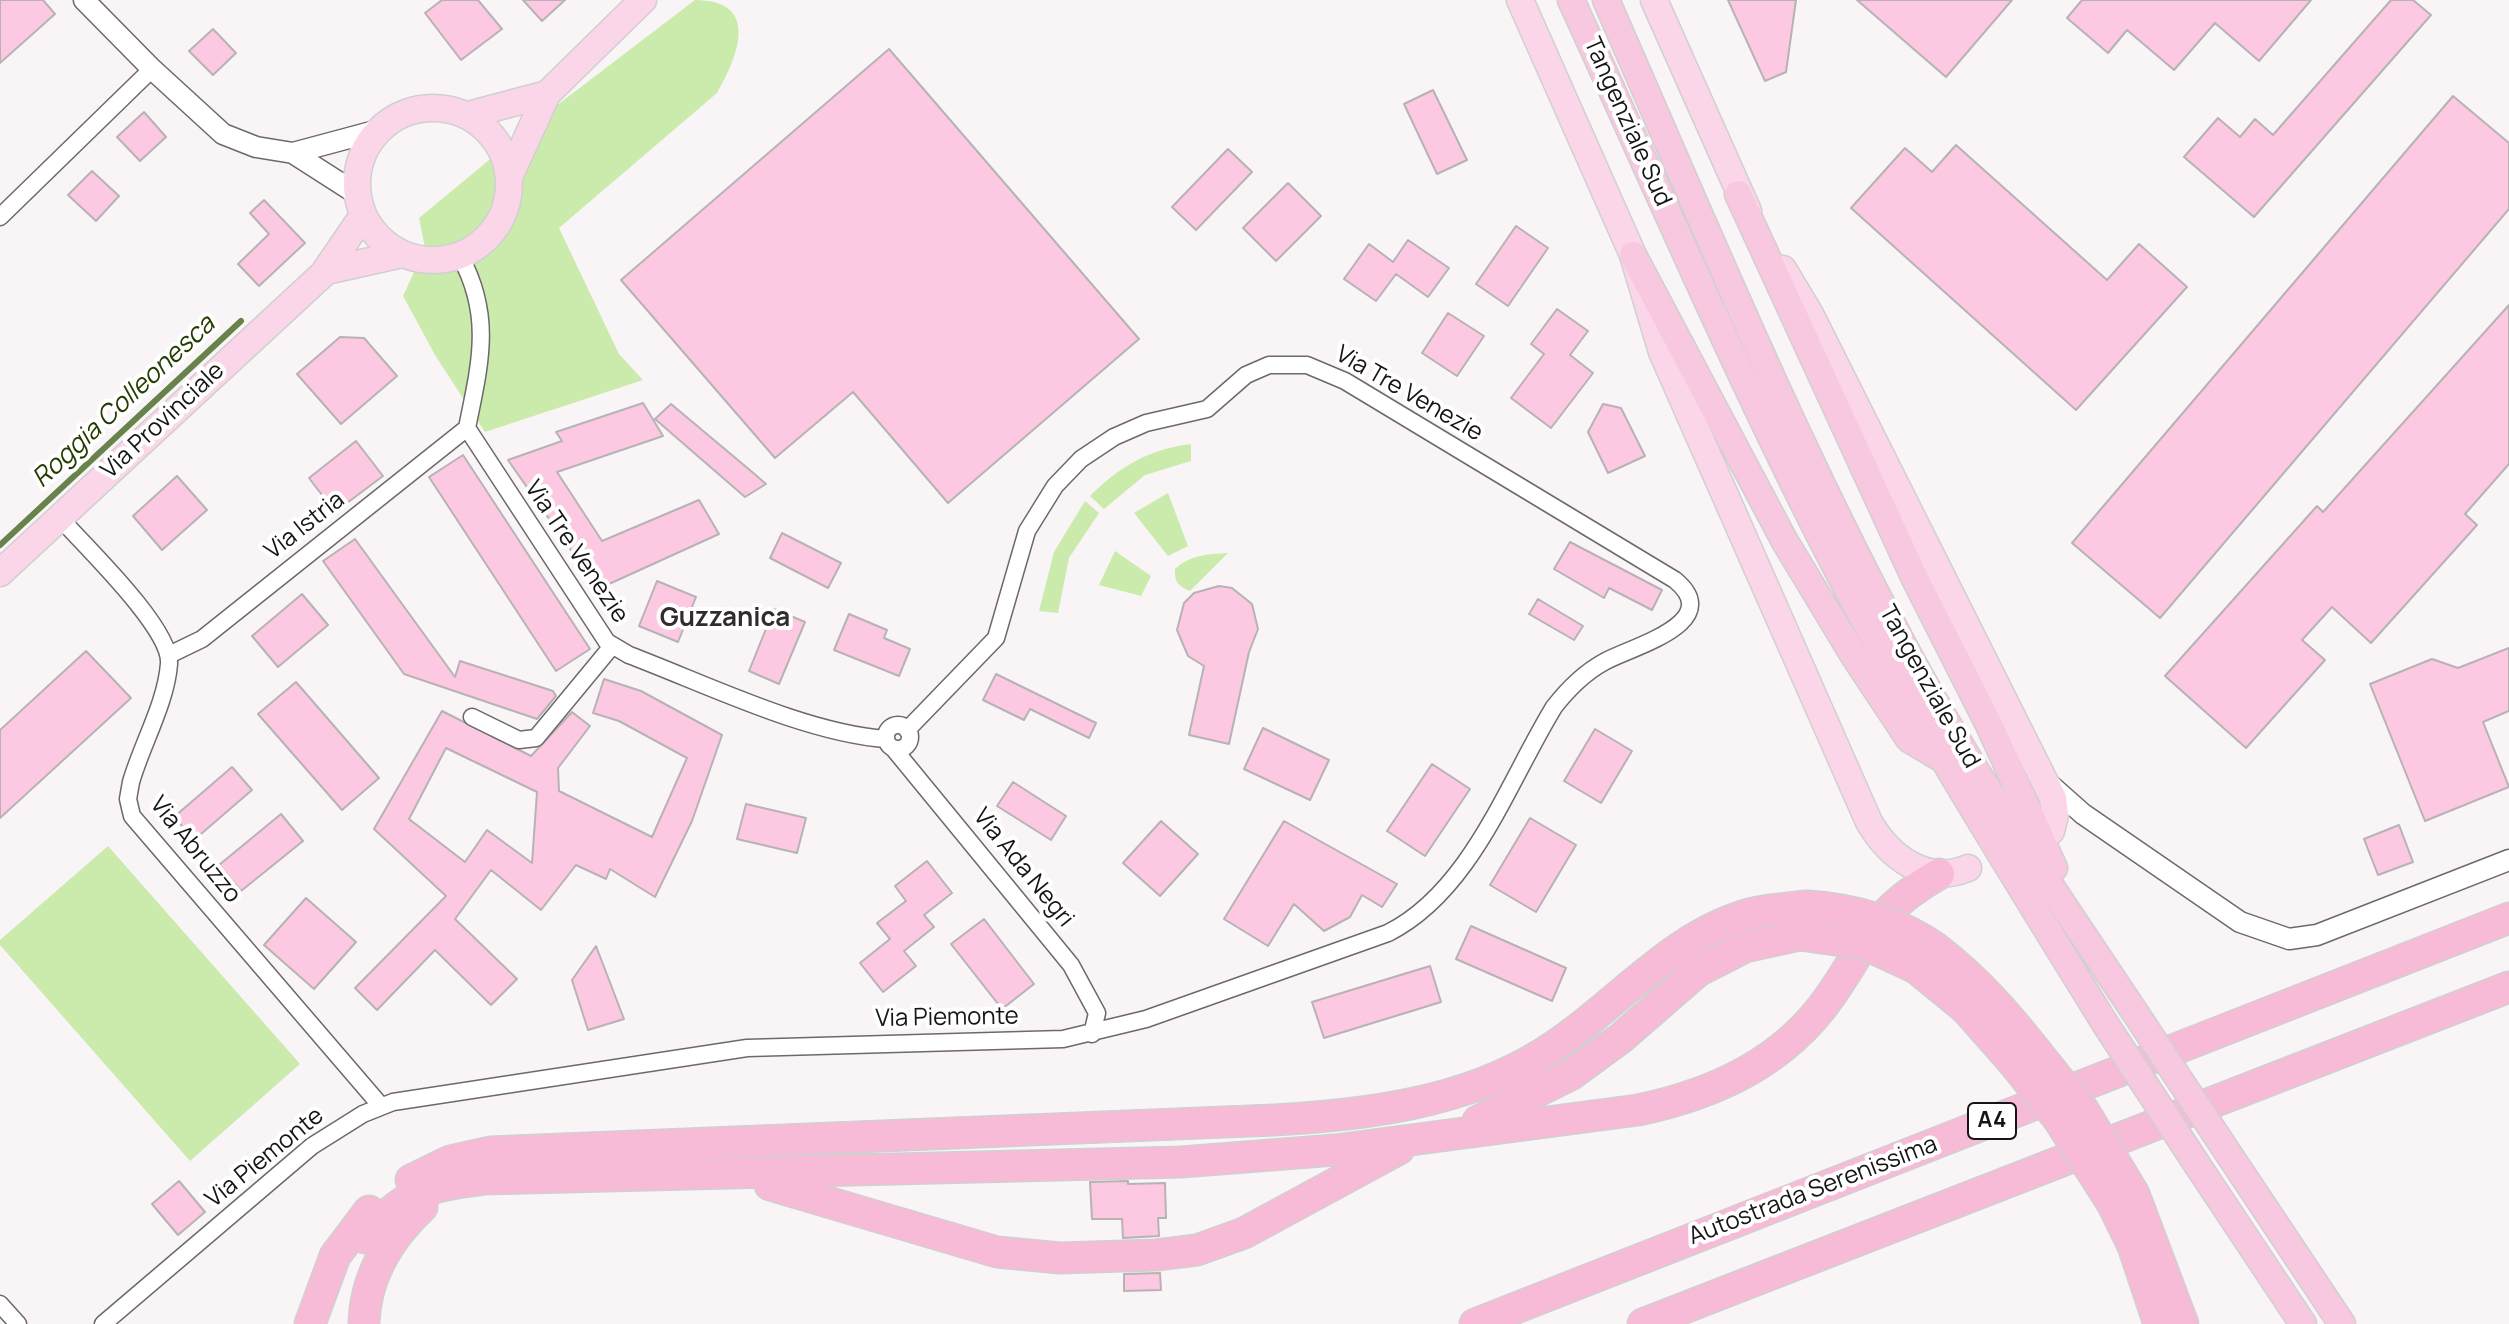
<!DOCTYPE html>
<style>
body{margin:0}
canvas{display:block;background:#f9f4f6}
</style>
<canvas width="2509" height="1324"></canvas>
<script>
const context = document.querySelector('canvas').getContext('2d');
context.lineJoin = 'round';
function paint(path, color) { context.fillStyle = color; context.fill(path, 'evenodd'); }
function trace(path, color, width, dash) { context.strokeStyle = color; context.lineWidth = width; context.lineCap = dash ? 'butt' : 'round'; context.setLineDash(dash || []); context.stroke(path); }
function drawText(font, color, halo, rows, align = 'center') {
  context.font = font + ' Manrope,sans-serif'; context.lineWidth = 8; context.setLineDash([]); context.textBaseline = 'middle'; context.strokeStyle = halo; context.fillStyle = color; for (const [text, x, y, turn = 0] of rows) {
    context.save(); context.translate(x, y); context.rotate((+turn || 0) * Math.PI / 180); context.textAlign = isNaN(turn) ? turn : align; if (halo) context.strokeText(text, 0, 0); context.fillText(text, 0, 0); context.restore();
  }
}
const green = new Path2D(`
 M695,0C761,0 738,57 717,93L559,228L619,354L643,380L485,432L435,355L403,296L425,248L419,218L535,122Z
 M1191,444V461L1145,475L1104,509L1090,496C1119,467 1149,449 1191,444Z
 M1168,493L1188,546L1168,556L1134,513Z
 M1085,501L1099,513L1069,558L1058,613L1039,611L1054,552Z
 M1115,551L1151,576L1141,596L1099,585Z
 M1228,553L1190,591C1178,586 1174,582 1175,569C1190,555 1208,554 1228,553Z
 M108,846L300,1064L190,1161L0,945V940Z`);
const stream = new Path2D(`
 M0,545L241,321`);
const building = new Path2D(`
 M0,0H43L55,14L0,63Z
 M442,0H478L502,29L461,60L425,13Z
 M523,0H565L542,21Z
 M1728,0H1796L1786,72L1765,81Z
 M1857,0H2012L1946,77Z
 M2082,0H2311L2259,61L2215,23L2174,70L2127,30L2108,53L2067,18Z
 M2391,0H2413L2431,15L2254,217L2184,157L2218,118L2240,137L2255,119L2273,135Z
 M213,29L236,53L213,75L189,51Z
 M889,49L1139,339L948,503L853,392L775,458L621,280Z
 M1433,90L1467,160L1437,174L1404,104Z
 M2453,96L2509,143V209L2160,618L2072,543Z
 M144,112L166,137L140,161L117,137Z
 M1956,145L2107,280L2139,244L2187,287L2076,410L1851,208L1905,148L1932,172Z
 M1228,149L1252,172L1196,230L1172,207Z
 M92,171L119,196L96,221L68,195Z
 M1288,183L1321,216L1276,261L1243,228Z
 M264,200L305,243L259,286L238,264L269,234L250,213Z
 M1516,226L1548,248L1508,306L1476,284Z
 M1408,240L1449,268L1428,297L1396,274L1376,301L1344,279L1369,244L1393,262Z
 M2509,305V464L2465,514L2477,525L2371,643L2332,607L2302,640L2325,660L2246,748L2165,676L2317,506L2323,512Z
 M1557,309L1588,331L1570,355L1593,373L1551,428L1511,398L1544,354L1531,344Z
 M1448,313L1484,336L1457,376L1422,353Z
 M340,337L364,338L397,376L341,424L297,374Z
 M643,403L663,436L557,472L602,541L699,500L719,534L598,589L508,460L562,441L556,432Z
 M671,404L751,471L766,484L745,497L655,419Z
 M1603,404L1621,408L1645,456L1608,473L1588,432Z
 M356,441L383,476L335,512L309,478Z
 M463,455L590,649L556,671L429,477Z
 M177,476L207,510L162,550L133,516Z
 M782,533L841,563L828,588L770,558Z
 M355,539L455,677L460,661L553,691L556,696L537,719L404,674L323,561Z
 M1570,542L1662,590L1652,610L1609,588L1604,598L1554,569Z
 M657,581L696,597L678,642L639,626Z
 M1219,586L1232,588L1252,604L1258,629L1249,652L1229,744L1189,735L1204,666L1188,656L1177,630L1184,603L1194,593Z
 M302,594L328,625L278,667L252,636Z
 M1538,599L1583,626L1574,640L1529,614Z
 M774,609L805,622L779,684L749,671Z
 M849,614L887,630L884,638L910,649L899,676L834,650Z
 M2509,648V711L2483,722L2509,787L2425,821L2370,684L2432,659L2458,668Z
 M86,651L131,698L0,818V730Z
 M996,674L1096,723L1089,738L1030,709L1024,720L983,700Z
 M604,679L641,691L722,735L692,821L655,897L610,869L606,879L576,865L541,910L491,870L455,919L517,979L491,1005L435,950L377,1010L355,988L446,896L374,829L442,711L531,756L572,712L590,726L558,768L559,791L652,837L687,758L619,721L593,713ZM446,748L537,792L532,863L487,830L465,862L409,819Z
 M296,682L379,778L342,810L258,714Z
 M1263,728L1329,760L1310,800L1244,769Z
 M1595,729L1632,751L1601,803L1564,781Z
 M1432,764L1470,789L1425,856L1387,831Z
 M232,767L252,790L194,840L174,817Z
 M1013,782L1066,816L1051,840L997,806Z
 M746,804L806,818L797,853L737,839Z
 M281,814L303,841L241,891L219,865Z
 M1530,818L1576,845L1536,912L1490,885Z
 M1161,821L1198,854L1160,896L1123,863Z
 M1284,821L1397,884L1382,907L1362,895L1350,917L1324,931L1294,904L1268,946L1224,919Z
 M2399,825L2413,862L2378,875L2364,839Z
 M927,861L952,893L924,915L934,927L904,951L916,966L883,992L860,963L890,939L877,923L906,901L895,886Z
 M306,898L356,942L314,989L264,945Z
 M984,919L1034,984L1002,1009L951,944Z
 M1471,926L1566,968L1552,1001L1456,959Z
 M596,946L624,1019L588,1030L572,980Z
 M1430,966L1441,1002L1324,1038L1312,1002Z
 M179,1181L205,1212L178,1235L152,1204Z
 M1128,1181V1184L1165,1183L1166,1218H1158L1159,1236L1123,1238L1122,1219H1092L1090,1182Z
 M1160,1273L1161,1290L1124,1291V1274Z`);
const minor = new Path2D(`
 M0,217L152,69
 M460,256C493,316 480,364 467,428L607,642L629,655C706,684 805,733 886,739
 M59,517C84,545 172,629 169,664C166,703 142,744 131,782L128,799L132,816L381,1106
 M169,655L202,639L467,428
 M472,717L519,740L536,738L612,646
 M886 737a12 12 0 1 1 24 0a12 12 0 1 1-24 0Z
 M893,748L1071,965L1097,1013L1092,1034
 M0,1304L18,1324
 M103,1324L312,1146L363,1114L393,1102L747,1048L1063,1039L1146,1019L1388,933C1471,891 1507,784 1554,707C1568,689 1584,673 1604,662C1630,647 1727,623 1675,580L1345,381L1307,365H1269L1246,375L1207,409L1146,423L1114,437L1081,459L1055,486L1027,531L996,638L907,730`);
const tertiary = new Path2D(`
 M84,0L152,69L223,134L256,147L293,153L357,194
 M293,153L375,131
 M2048,783L2083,814L2240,922L2289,939L2317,935L2509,860`);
const primary = new Path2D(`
 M1520,0L1633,255L1662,352L1869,822C1889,856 1926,886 1968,868
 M1654,0L1748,211
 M357 184a76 76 0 1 1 152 0a76 76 0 1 1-152 0Z
 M468,115L547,94
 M509,177L547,94L643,0
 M1783,269L1810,314L2053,798L2055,815L2051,831
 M326,271L402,254
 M0,573L323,274L362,217`);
const trunk = new Path2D(`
 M1571,0C1654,181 1733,365 1823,542C1907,707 2007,864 2104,1022
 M1606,0C1700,214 1789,431 1899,637C1968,768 2053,889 2134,1011
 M1738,194L1915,579L1989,725L2054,868
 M1633,255L1784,540L1854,656L1909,739L1939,757
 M2230,1156L2342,1324
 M2198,1166L2303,1324`);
const motorway = new Path2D(`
 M1937,949C1976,979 2006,1013 2036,1051
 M1916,968L1966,1009L2012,1061
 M1478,1121L1572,1074L1621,1038L1698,971L1745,947L1800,935
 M411,1180L450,1161L490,1152L1274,1120C1365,1115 1463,1103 1542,1054C1613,1011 1669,935 1753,913C1770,909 1789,908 1807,906
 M770,1185L997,1252L1060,1258L1156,1255L1197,1250L1244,1233L1399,1149
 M2134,1194L2183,1324
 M2112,1203L2133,1246L2159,1324
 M365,1238C403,1193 427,1186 484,1179L1181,1162L1335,1150L1638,1110C1715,1094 1785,1062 1831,995C1871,937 1873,912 1939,874
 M310,1324L335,1256L369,1211
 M364,1324C365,1277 388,1239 422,1207
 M1475,1324L2509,918
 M1643,1324L2509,987`);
const trunkBridge = new Path2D(`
 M2134,1011L2230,1156
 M2104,1022L2198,1166`);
const motorwayBridge = new Path2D(`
 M1807,906C1854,909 1898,921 1937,949
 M1800,935L1864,944L1916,968
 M2036,1051L2084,1111L2134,1194
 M2012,1061L2059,1120L2112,1203`);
const shields = [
 [1992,1121,48]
];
const shieldNames = [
 ["A4",1992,1121]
];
const streetNames = [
 ["Tangenziale Sud",1627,122,66],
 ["Via Tre Venezie",1409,394,30],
 ["Via Provinciale",163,421,-43],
 ["Via Istria",305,526,-38],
 ["Via Tre Venezie",576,552,56],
 ["Tangenziale Sud",1929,687,61],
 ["Via Abruzzo",195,850,51],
 ["Via Ada Negri",1023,868,51],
 ["Via Piemonte",947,1018,-1],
 ["Via Piemonte",265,1158,-39],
 ["Autostrada Serenissima",1813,1191,-21]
];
const waterNames = [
 ["Roggia Colleonesca",124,402,-43]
];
const neighbourhoodNames = [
 ["Guzzanica",725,619]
];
paint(green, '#cbebad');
trace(stream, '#67824b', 6);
paint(building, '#fdc8e1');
trace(building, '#b7b3b5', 2);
trace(minor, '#6d696b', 19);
trace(tertiary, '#6d696b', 23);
trace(primary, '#d0d0d0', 29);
trace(trunk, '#d0d0d0', 29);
trace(motorway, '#d0d0d0', 33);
trace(minor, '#fff', 16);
trace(tertiary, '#fff', 20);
trace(primary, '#fad6e8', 26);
trace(trunk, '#f8c8e0', 26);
trace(motorway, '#f7bbd8', 30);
trace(trunkBridge, '#d0d0d0', 29, []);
trace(motorwayBridge, '#d0d0d0', 33, []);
trace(trunkBridge, '#f8c8e0', 26);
trace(motorwayBridge, '#f7bbd8', 30);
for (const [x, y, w] of shields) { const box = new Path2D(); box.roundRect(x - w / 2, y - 18, w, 36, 6); context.fillStyle = '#fff'; context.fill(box); trace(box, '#161515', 2); }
drawText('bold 22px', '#161515', null, shieldNames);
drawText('24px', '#161515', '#fff', streetNames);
drawText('italic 26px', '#243c00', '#fff', waterNames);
drawText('bold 26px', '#312d2f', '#fff', neighbourhoodNames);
</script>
